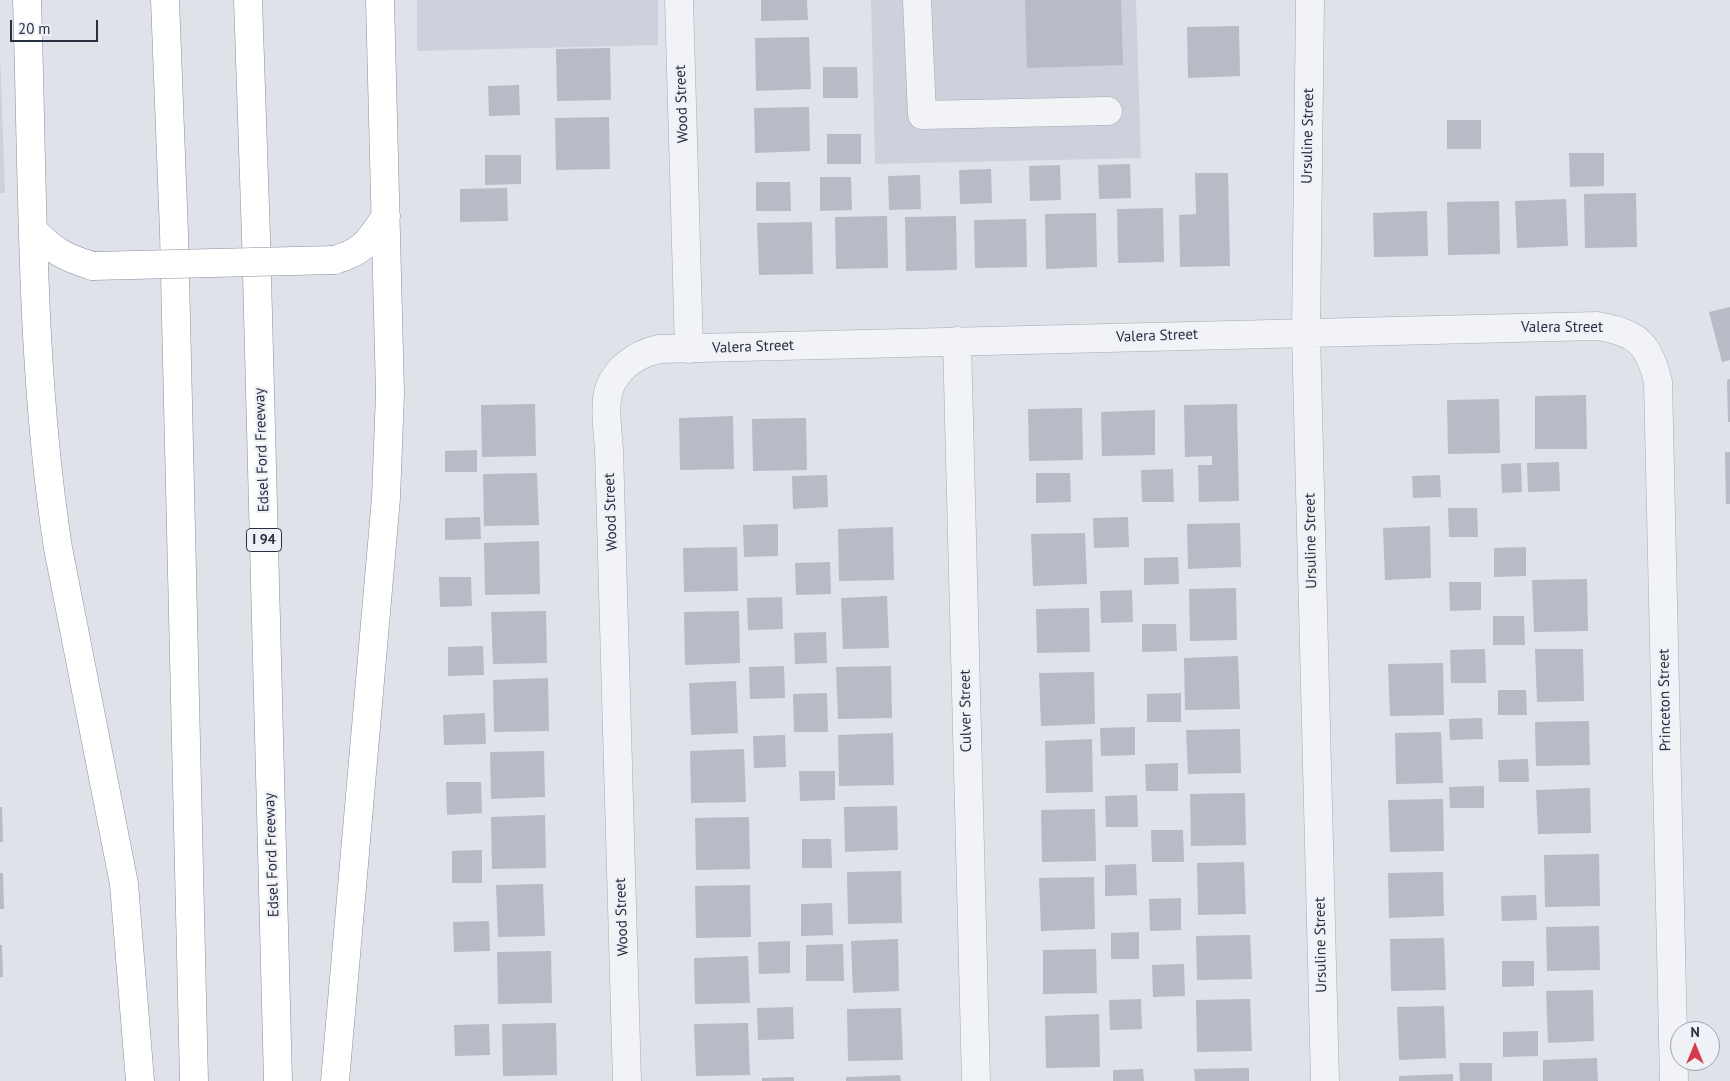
<!DOCTYPE html>
<style>
body{margin:0}
#map{position:relative;width:1730px;height:1081px;overflow:hidden;background:#dfe2e9;font-family:"PT Sans",sans-serif}
canvas{display:block}
.north{position:absolute;left:1670px;top:1021px;width:50px;height:50px;box-sizing:border-box;background:#eff1f6;border:1px solid #9fa3ae;border-radius:50%;rotate:0deg;font-size:14px;font-weight:700;line-height:20px;text-align:center;color:#272f41}
.north::after{content:'';display:block;margin:auto;width:18px;height:22px;background:#d53d4d;clip-path:polygon(50% 0,100% 100%,50% 72%,0 100%)}
.scale{position:absolute;left:10px;top:20px;width:88px;height:22px;box-sizing:border-box;border:2px solid #272f41;border-top:0;padding-left:6px;font-size:15px;line-height:18px;white-space:nowrap;color:#272f41;-webkit-text-stroke:4px #eff1f6;paint-order:stroke}
</style>
<div id="map">
<canvas width="1730" height="1081"></canvas>
<div class="north">N</div>
<div class="scale">20 m</div>
</div>
<script>
const context = document.querySelector('canvas').getContext('2d');
context.lineJoin = 'round';
function paint(path, color) { context.fillStyle = color; context.fill(path, 'evenodd'); }
function trace(path, color, width, dash) { context.strokeStyle = color; context.lineWidth = width; context.lineCap = dash ? 'butt' : 'round'; context.setLineDash(dash || []); context.stroke(path); }
function drawText(font, color, halo, rows, align = 'center') {
  context.font = font + ' "PT Sans",sans-serif'; context.lineWidth = 4.5; context.setLineDash([]); context.textBaseline = 'middle'; context.strokeStyle = halo; context.fillStyle = color; for (const [text, x, y, turn = 0] of rows) {
    context.save(); context.translate(x, y); context.rotate((+turn || 0) * Math.PI / 180); context.textAlign = isNaN(turn) ? turn : align; if (halo) context.strokeText(text, 0, 0); context.fillText(text, 0, 0); context.restore();
  }
}
const built = new Path2D(`
 M417,0H658V45L417,51Z
 M871,0H1136L1141,158L875,164Z
 M0,54L5,193H0Z`);
const building = new Path2D(`
 M761,0H807L808,20L761,21Z
 M1025,0H1121L1123,65L1027,68Z
 M1239,26L1240,76L1188,78L1187,27Z
 M809,37L811,89L756,91L755,38Z
 M610,48L611,100L557,101L556,49Z
 M823,67H857L858,98H823Z
 M519,85L520,115L489,116L488,86Z
 M809,107L810,151L755,153L754,108Z
 M609,117L610,169L556,170L555,118Z
 M1447,120H1481V149H1447Z
 M827,134H861V164H827Z
 M1569,153H1604V186L1570,187Z
 M485,155H521V184L485,185Z
 M1130,164L1131,198L1099,199L1098,165Z
 M1060,165L1061,200L1030,201L1029,166Z
 M991,169L992,203L960,204L959,170Z
 M1195,173H1228L1230,266L1180,267L1179,215L1196,214Z
 M920,175L921,209L889,210L888,176Z
 M820,177H851L852,210L820,211Z
 M756,182H790L791,211H756Z
 M507,188L508,221L460,222V189Z
 M1636,193L1637,247L1585,248L1584,194Z
 M1566,199L1568,246L1517,248L1515,201Z
 M1499,201L1500,254L1448,255L1447,202Z
 M1163,208L1164,262L1118,263L1117,209Z
 M1427,211L1428,256L1374,257L1373,213Z
 M1096,213L1097,267L1046,269L1045,214Z
 M887,216L888,268L836,269L835,217Z
 M956,216L957,270L906,271L905,217Z
 M1026,219L1027,267L975,268L974,220Z
 M812,222L813,274L759,275L757,223Z
 M1730,307V360L1722,362L1709,312Z
 M1730,379V422H1728L1727,380Z
 M1586,395L1587,449H1535V396Z
 M1499,399L1500,453L1448,454L1447,400Z
 M535,404L536,456L482,457L481,405Z
 M1237,404L1239,501L1199,502L1198,465H1212V456L1185,457L1184,405Z
 M1082,408L1083,460L1029,461L1028,409Z
 M1155,410V455L1102,456L1101,412Z
 M733,416L734,469L680,470L679,418Z
 M806,418L807,470L753,471L752,419Z
 M477,450V472H445V451Z
 M1725,452H1730V504H1726Z
 M1559,462L1560,491L1528,492L1527,463Z
 M1521,463L1522,492L1502,493L1501,464Z
 M1173,469L1174,502H1142L1141,470Z
 M537,473L539,525L484,526L483,474Z
 M1036,473H1070L1071,502L1036,503Z
 M827,475L828,507L793,509L792,476Z
 M1440,475L1441,497L1413,498L1412,476Z
 M1448,508H1477L1478,537H1449Z
 M480,517L481,539L445,540V518Z
 M1128,517L1129,547L1094,548L1093,518Z
 M1240,523L1241,567L1188,569L1187,524Z
 M778,524V556L744,557L743,525Z
 M1430,526L1431,578L1385,580L1383,528Z
 M893,527L894,580L839,581L838,529Z
 M1085,533L1087,584L1033,586L1031,534Z
 M539,541L540,594L485,595L484,543Z
 M737,547L738,591L684,592L683,548Z
 M1526,547V576L1494,577V548Z
 M1178,557L1179,584L1144,585V558Z
 M830,562L831,594L796,595L795,563Z
 M439,577H471L472,606L440,607Z
 M1587,579L1588,631L1534,632L1532,580Z
 M1449,582H1481V610L1450,611Z
 M1236,588L1237,640L1190,641L1189,589Z
 M1132,590L1133,622L1101,623L1100,591Z
 M887,596L889,648L843,649L841,598Z
 M782,597L783,629L748,630L747,598Z
 M1089,608L1090,652L1037,653L1036,609Z
 M546,611L547,663L493,664L491,612Z
 M739,611L740,663L685,665L684,612Z
 M1493,616H1524L1525,645H1493Z
 M1142,624H1176L1177,651L1142,652Z
 M826,632L827,663L795,664L794,633Z
 M483,646L484,675L448,676V647Z
 M1485,649L1486,683H1451L1450,650Z
 M1535,649H1583L1584,701L1537,702Z
 M1238,656L1240,709L1185,710L1184,658Z
 M1443,663L1444,715L1390,716L1388,664Z
 M784,666L785,698L750,699L749,667Z
 M891,666L892,718L838,719L836,667Z
 M1094,672L1095,724L1041,726L1039,673Z
 M548,678L549,731L494,732L493,680Z
 M736,681L738,733L691,735L689,683Z
 M1498,690H1526L1527,715H1498Z
 M827,693L828,732H794L793,694Z
 M1181,693V722H1147V694Z
 M485,713L486,744L444,745L443,715Z
 M1482,718L1483,739L1450,740L1449,719Z
 M1589,721L1590,765L1536,766L1535,722Z
 M1135,727V755L1101,756L1100,728Z
 M1240,729L1241,773L1188,774L1186,730Z
 M1441,732L1443,783L1396,784L1395,733Z
 M893,733L894,785L839,786L838,735Z
 M785,735L786,767L754,768L753,736Z
 M1092,739L1093,792L1046,793L1045,741Z
 M744,749L746,802L691,803L690,751Z
 M544,751L545,797L491,799L490,752Z
 M1528,759L1529,782H1499L1498,760Z
 M1178,763V791H1146L1145,764Z
 M799,771H835V800L800,801Z
 M446,782H481L482,813L447,815Z
 M1484,786V808H1450L1449,787Z
 M1590,788L1591,833L1538,834L1536,790Z
 M1245,793L1246,845L1191,846L1190,794Z
 M1137,795L1138,827H1106L1105,796Z
 M1443,799L1444,851L1390,852L1388,800Z
 M897,806L898,850L845,852L844,807Z
 M0,807H2L3,842H0Z
 M1095,809L1096,861L1042,862L1041,810Z
 M545,815L546,868L492,869L491,817Z
 M749,817L750,869L696,870L695,818Z
 M1151,830H1183L1184,862H1152Z
 M802,839H831L832,868H802Z
 M482,850V883H452V851Z
 M1599,854L1600,906L1545,907L1544,855Z
 M1244,862L1246,914L1198,915L1197,863Z
 M1136,864L1137,895L1105,896V865Z
 M901,871L902,923L848,924L847,872Z
 M1443,872L1444,916L1389,918L1388,873Z
 M0,873H3L4,909H0Z
 M1094,877L1095,929L1041,931L1039,878Z
 M543,884L545,936L498,937L496,885Z
 M750,885L751,937L696,938L695,886Z
 M1536,895L1537,920L1502,921L1501,896Z
 M1181,898V930L1150,931L1149,899Z
 M832,903L833,935L801,936V904Z
 M489,921L490,951L454,952L453,922Z
 M1599,926L1600,970L1547,971L1546,927Z
 M1139,932V959H1111V933Z
 M1250,935L1252,979L1197,980L1196,936Z
 M1444,938L1446,990L1391,991L1390,939Z
 M898,939L899,991L853,993L851,941Z
 M790,941V973L759,974L758,942Z
 M843,944L844,981H806V945Z
 M0,945H2L3,977H0Z
 M1096,949L1097,993L1043,994V950Z
 M551,951L552,1003L498,1004L497,952Z
 M748,956L750,1003L695,1004L694,958Z
 M1502,961H1534V986L1502,987Z
 M1184,964L1185,996L1153,997L1152,965Z
 M1593,990L1594,1041L1548,1043L1546,991Z
 M1141,999L1142,1029L1110,1030L1109,1000Z
 M1250,999L1252,1051L1197,1052L1196,1000Z
 M1444,1006L1446,1058L1399,1060L1397,1007Z
 M793,1007L794,1039L758,1040L757,1008Z
 M901,1008L903,1060L848,1061L847,1009Z
 M1099,1014L1100,1067L1046,1068L1045,1016Z
 M556,1023L557,1075L503,1076L502,1024Z
 M748,1023L750,1075L696,1076L694,1024Z
 M489,1024L490,1055L455,1056L454,1025Z
 M1538,1031V1056L1503,1057V1032Z
 M1597,1058L1598,1081H1543V1060Z
 M1459,1063H1492V1081H1460Z
 M1249,1068V1081H1195L1194,1069Z
 M1143,1069L1144,1081H1113V1070Z
 M1453,1074V1081H1399V1076Z
 M900,1075L901,1081H846V1077Z
 M794,1077V1081H762V1078Z`);
const minor = new Path2D(`
 M679,0L689,349
 M917,0L922,115L1108,111
 M1310,0L1306,332L1325,1081
 M957,341L976,1081
 M627,1081L609,450C608,433 605,416 607,399C610,372 635,354 659,349L1597,326C1636,332 1649,343 1658,382L1674,1081`);
const highway = new Path2D(`
 M27,0C33,183 30,367 58,548L124,884L140,1081
 M165,0L174,233L194,1081
 M248,0L256,237L278,1081
 M34,231C53,251 66,258 93,266
 M334,260C364,252 369,241 386,216
 M335,1081L386,498L390,393L380,0`);
const highwayBridge = new Path2D(`
 M93,266L334,260`);
const shields = [
 [264,540,35]
];
const shieldNames = [
 ["I 94",264,540]
];
const streetNames = [
 ["Wood Street",682,104,-92],
 ["Ursuline Street",1308,136,-89],
 ["Valera Street",1562,328],
 ["Valera Street",1157,336,-2],
 ["Valera Street",753,347,-2],
 ["Edsel Ford Freeway",262,450,-92],
 ["Wood Street",611,512,-92],
 ["Ursuline Street",1311,541,-91],
 ["Princeton Street",1665,700,-91],
 ["Culver Street",966,711,-91],
 ["Edsel Ford Freeway",272,855,-92],
 ["Wood Street",622,917,-92],
 ["Ursuline Street",1321,945,-91]
];
paint(built, '#cdd1db');
paint(building, '#b6bbc6');
trace(minor, '#a4a9b3', 29);
trace(highway, '#868fa0', 29);
trace(minor, '#f2f3f7', 28);
trace(highway, '#fff', 28);
trace(highwayBridge, '#868fa0', 29, []);
trace(highwayBridge, '#fff', 28);
for (const [x, y, w] of shields) { const box = new Path2D(); box.roundRect(x - w / 2, y - 11.5, w, 23, 4); context.fillStyle = '#eff1f6'; context.fill(box); trace(box, '#272f41', 1); }
drawText('bold 14px', '#272f41', null, shieldNames);
drawText('15px', '#272f41', '#eff1f6', streetNames);
</script>
